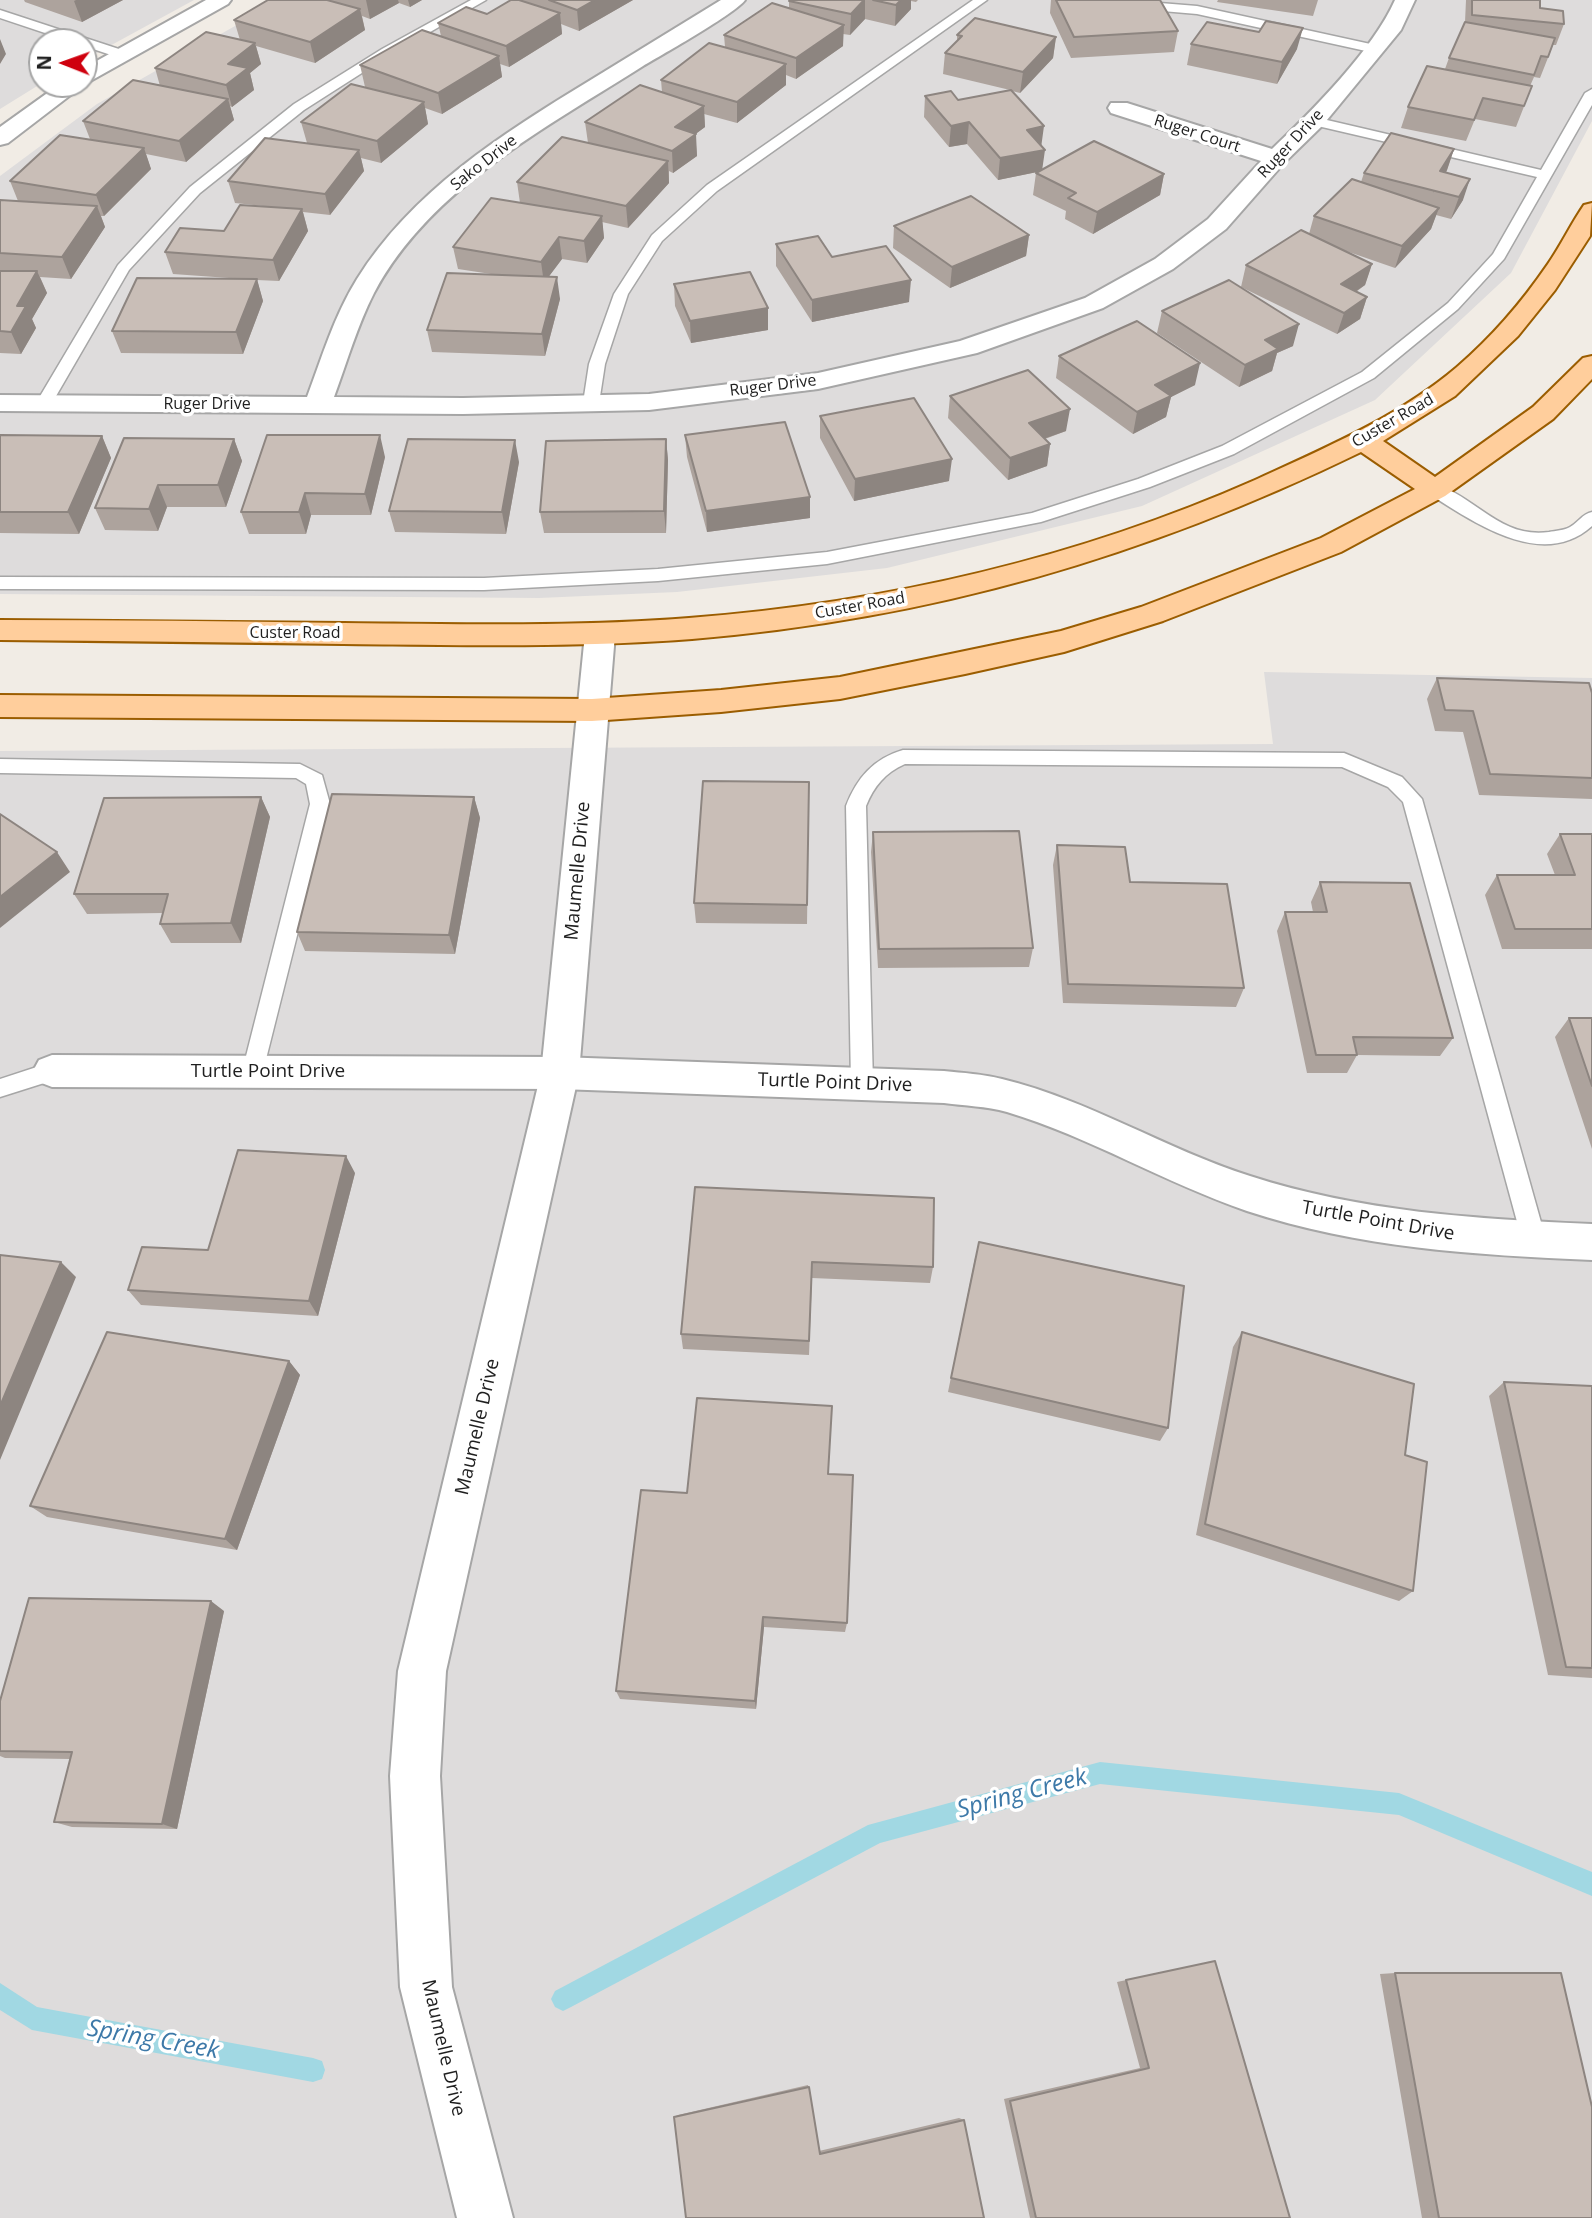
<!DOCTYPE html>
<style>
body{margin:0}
#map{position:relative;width:1592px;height:2218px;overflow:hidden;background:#f1ece5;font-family:"Open Sans",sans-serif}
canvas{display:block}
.north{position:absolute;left:28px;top:28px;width:70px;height:70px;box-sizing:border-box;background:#fff;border:2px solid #a5a5a5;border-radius:50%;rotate:271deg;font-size:19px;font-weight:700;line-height:28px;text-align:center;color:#1f1f1f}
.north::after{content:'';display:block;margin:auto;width:24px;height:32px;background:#cf000e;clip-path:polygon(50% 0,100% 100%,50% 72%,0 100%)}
</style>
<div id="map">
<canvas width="1592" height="2218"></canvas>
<div class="north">N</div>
</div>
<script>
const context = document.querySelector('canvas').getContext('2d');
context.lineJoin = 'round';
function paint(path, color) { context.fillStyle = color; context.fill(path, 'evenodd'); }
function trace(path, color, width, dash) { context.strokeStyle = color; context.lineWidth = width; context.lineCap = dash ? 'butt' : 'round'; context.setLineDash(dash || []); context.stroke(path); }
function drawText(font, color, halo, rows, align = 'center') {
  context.font = font + ' "Open Sans",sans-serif'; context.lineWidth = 7; context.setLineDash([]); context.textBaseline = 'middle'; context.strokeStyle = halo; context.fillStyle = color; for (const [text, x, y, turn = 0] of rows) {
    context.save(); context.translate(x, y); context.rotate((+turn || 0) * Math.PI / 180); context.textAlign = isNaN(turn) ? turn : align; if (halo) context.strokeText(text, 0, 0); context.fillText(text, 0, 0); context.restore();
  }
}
const residential = new Path2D(`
 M0,0H194L84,60V42H42V83L0,109Z
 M281,0H1592V121L1511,273L1375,400L1142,506L887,568L677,592L539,598L0,594V176L97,104Z
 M1264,672L1592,678V2218H0V751L1273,744Z`);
const stream = new Path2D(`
 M1100,1762L1399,1793L1592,1872V1896L1399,1815L1100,1784L880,1843L571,2007L563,2011L555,2007L551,1999L555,1991L868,1825Z
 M0,1983L37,2007L313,2058L322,2061L325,2070L322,2079L313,2082L32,2030L0,2010Z`);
const service = new Path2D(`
 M471,0H486L390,55L304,110L200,193L129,270L52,403L50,406H38L36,403L118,265L190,187L294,104L382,49Z
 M973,0H987L717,191L662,241L628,294L605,364L599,403L597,406H585L583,403L589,364L614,294L652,235L707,185Z
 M1075,0H1123L1197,6L1375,45L1381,49L1375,53L1197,14L1081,4Z
 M0,10L125,51L127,54L125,57H117L84,46V42H72L0,18Z
 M1592,89V105L1504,259L1458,309L1374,378L1234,454L1150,487L1041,522L827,564L658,581L484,590L0,589V577L484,578L658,569L827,552L1032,513L1138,479L1222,446L1362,372L1448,303L1493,254L1537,177L1309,124V118L1314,117L1541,170L1585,93Z
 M1435,485C1475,495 1499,539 1549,532C1555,531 1565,530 1570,527C1579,522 1582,514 1592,512V526C1542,571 1474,522 1429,494L1427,490L1429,486Z
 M903,750L1344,753L1402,777L1422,799L1546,1240L1542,1248L1534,1251L1526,1248L1522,1240L1403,802L1388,787L1342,767L905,764C885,773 874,786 866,806L873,1084L870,1091L862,1093L854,1091L851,1084L846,806C857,778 873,759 903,750Z
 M0,759L300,764L322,775L330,804L261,1079L253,1081L245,1079L242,1072L310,804L306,784L296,778L0,773Z
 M52,1062L60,1064L63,1071L60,1078L0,1097V1079Z`);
const minor = new Path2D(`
 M721,0H745C735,14 663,54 643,66C547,127 430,188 374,293C357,326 347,362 334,397L463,398L649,394L818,373L960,341L1085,298L1155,259L1208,219L1261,161L1111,113L1108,108L1111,103H1127L1272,149C1312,111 1373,50 1395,0H1415L1401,30L1322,126L1284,163L1226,229L1173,269L1103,308L977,353L818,389L649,410L463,414L0,411V395L307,397C322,357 334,316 357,279C412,191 502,134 589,81C633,54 677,27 721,0Z
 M52,1055L560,1057L944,1071C963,1073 983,1074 1002,1079C1089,1100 1165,1149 1250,1176C1361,1212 1476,1219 1592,1224V1260C1475,1255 1359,1248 1247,1211C1165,1183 1090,1137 1007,1112C986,1106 965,1106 944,1103L560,1089L52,1087L39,1082L33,1071L39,1060Z`);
const tertiary = new Path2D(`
 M206,0H231L228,4L85,84L8,143L0,145V127L60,84H84V68Z
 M600,624L611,627L615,634L579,1073L446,1671L440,1776L452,1987L513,2218H457L400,1987L390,1776L398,1671L541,1073L585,634L589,627Z`);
const primary = new Path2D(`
 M1592,203L1590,236L1555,290L1518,336L1455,396L1383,441L1435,477L1533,407L1583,358L1592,356V379L1553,419L1445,496L1341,552L1163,621L1064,652L965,674L840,699L721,712L592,721L0,717V695L592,699L721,690L840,677L1061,631L1141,607L1321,538L1415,489L1361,452C1145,557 932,619 692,639C576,648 459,645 343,644C228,642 114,641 0,640V620C115,620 230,621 344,623C459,624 574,627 689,618C883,603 1076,559 1255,480C1325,448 1398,417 1457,367C1492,337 1522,302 1548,264C1561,245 1571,224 1584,205Z`);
const wall = new Path2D(`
 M24,0H123L82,22L25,2Z
 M268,0H422L410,7L399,3L370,19L362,16L365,30L315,63L256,46L261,64L250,73L254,90L232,107L230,106L234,120L186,162L146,154L151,169L104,216H101L105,227L71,279L40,277L47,293L32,319L36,328L21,354L0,353V200L18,201L10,181L90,139L83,121L160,86L155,68L240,40L234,20Z
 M511,0H633L579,31L561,24L562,34L509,67L500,64L502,77L442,114L425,108L428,124L381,163L361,158L364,171L330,215L303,212L308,231L279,281L257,280L263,301L243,354L121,353L112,331L243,279L173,274L165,252L224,231L263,206L235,203L228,181L307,143L301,122L374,90L365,87L360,65L441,36L438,23L487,14Z
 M790,0H918L916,2L911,1V9L895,26L865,19L850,35L843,34V46L796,79L786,75V85L737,123L704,114L705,127L695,134L697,156L673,173L669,171V183L628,228L602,222L604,238L587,263L562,259L549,276L560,299L545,356L432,352L427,330L491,274L458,269L453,247L520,203L517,182L588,143L585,122L662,92L661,80L725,47L724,35L789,8V1Z
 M1051,0H1100L1178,31L1174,52L1071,58L1050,13Z
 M1218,0H1318L1313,16L1217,2Z
 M1466,0H1540V8L1564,24L1556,45H1553L1540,78L1534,77L1530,86H1532L1516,127L1475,119L1466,141L1401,128L1408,107L1445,69L1449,58L1465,22Z
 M957,35L1056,37L1053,58L1020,93L1012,91L1042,146V169L1164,174L1160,195L1093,234L1065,219L1066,211L1033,195L1036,173L1037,172L998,180L967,144L949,147L924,117L925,96L958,100L1010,90L943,74L945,53L957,41Z
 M1191,44L1297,49L1277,84L1187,65Z
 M1454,149L1446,173L1463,200L1451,219L1436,215L1431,229L1395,268L1343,250L1372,264L1365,285L1356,292L1367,297L1360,319L1337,334L1241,287L1246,265L1309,234L1314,216L1361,182L1364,173Z
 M894,226L1029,235L1026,256L950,288L893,248Z
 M776,244L832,257L909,302L812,322L776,266Z
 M674,284L768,308V330L691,343L675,306Z
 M1162,311L1293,346L1277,353L1272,371L1239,387L1157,333Z
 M1059,356L1195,385L1171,397L1166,417L1133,434L1056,378Z
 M950,396L1066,431L1045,439L1050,444L1047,466L1008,480L948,418Z
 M820,416L949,481L854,501L820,438Z
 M0,435L102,436L111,458L79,534L0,533Z
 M685,435L810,497V518L707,532L687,457Z
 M234,439L242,461L226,507H167L158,531L105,530L95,508Z
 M666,439L668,460L666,533H544L540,512Z
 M385,457L371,515H311L306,534H249L241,512Z
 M519,462L506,534L395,532L389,511Z
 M1437,678L1592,693V799L1479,795L1463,732L1435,731L1427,699Z
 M809,782L807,924L696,923L694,903Z
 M261,797L270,817L241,943H171L160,924L163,913L87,914L74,894Z
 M474,797L480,818L455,954L305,951L297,932Z
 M873,832L1033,948L1029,967L878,968L871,852Z
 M1560,834H1592V949H1502L1485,895L1497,875H1555L1547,854Z
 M1057,845L1130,882L1244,988L1236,1007L1063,1003L1053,865Z
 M1320,882L1453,1038L1440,1056L1357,1055L1347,1073H1307L1277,931L1285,912H1313L1311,902Z
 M1569,1018H1592V1149L1555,1037Z
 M355,1173L318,1316L141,1305L128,1290L208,1250Z
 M695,1187L933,1267L930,1283L812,1278L809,1355L683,1349L681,1334Z
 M975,1258L1168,1428L1160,1441L948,1392Z
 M1242,1332L1405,1455L1413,1591L1399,1601L1196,1535L1233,1347Z
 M289,1361L300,1375L237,1550L47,1517L30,1506Z
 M1504,1382L1592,1386V1678L1548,1675L1489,1396Z
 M828,1474L847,1623L845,1632L764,1627L756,1709L620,1699L616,1691Z
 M224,1611L177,1829L72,1827L54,1822L70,1759L5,1758L0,1756V1701Z
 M1215,1961L1290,2218H1030L1004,2099L1140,2068L1117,1982Z
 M1395,1973L1592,2218H1422L1380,1974Z
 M808,2085L819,2151L959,2118L964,2120L984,2218L674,2117L678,2115Z`);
const shadedWall = new Path2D(`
 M76,0H123L82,22L74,1Z
 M366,0H398L399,3L370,19Z
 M408,0H422L410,7Z
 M595,0H633L579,31L577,10Z
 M864,0H865V19L850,35L851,14Z
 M901,0H911V9L895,26L896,5Z
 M360,9L365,30L315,63L310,42Z
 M560,13L562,34L509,67L506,46Z
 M844,25L843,46L796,79V58Z
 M1303,28L1297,49L1277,84L1282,62Z
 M1056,37L1053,58L1020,93L1023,72Z
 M0,39L6,54L0,64Z
 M255,43L261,64L250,73L254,90L232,107L226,85L228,64Z
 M499,56L502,77L442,114L438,93Z
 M786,64V85L737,123V102Z
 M228,99L234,120L186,162L179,141Z
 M424,102L428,124L381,163L377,141Z
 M704,106L705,127L685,142L696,134L697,156L673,173L672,151L675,127Z
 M969,122L967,144L949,147L951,126Z
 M1044,126L1041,148L1027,130Z
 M144,148L151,169L104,216L96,195Z
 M1454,149L1447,170L1433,193L1440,171Z
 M359,150L364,171L330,215L325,194Z
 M1045,150L1042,171L998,180L1000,158Z
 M668,161L669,183L628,228L626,206Z
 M1164,174L1160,195L1093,234L1097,212Z
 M1470,179L1463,200L1451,219L1459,197Z
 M97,206L105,227L71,279L62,257Z
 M1439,208L1431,229L1395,268L1402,246Z
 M302,209L308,231L279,281L273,260Z
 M602,216L604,238L587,263L584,241Z
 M1029,235L1026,256L950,288L952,267Z
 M559,237L562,259L544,283L541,262Z
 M1372,264L1365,285L1334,306L1341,284Z
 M37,271L47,293L32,319L36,328L21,354L11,332L17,306Z
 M557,277L560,299L545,356L542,334Z
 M257,279L263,301L243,354L236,332Z
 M911,280L909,302L812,322V300Z
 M1367,297L1360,319L1337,334L1344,313Z
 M768,308V330L691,343L690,321Z
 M1299,324L1293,346L1277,353L1272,371L1239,387L1245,365L1265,340Z
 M1200,363L1195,385L1171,397L1166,417L1133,434L1137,412L1155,385Z
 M1070,409L1066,431L1026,445L1029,423Z
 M380,435L385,457L371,515L365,494Z
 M102,436L111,458L79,534L68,512Z
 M234,439L242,461L226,507L218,485Z
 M666,439L668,460L666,533L664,511Z
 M515,440L519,462L506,534L502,512Z
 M1050,444L1047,466L1008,480L1010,458Z
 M952,459L949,481L854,501L855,479Z
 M158,485L167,507L158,531L149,509Z
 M305,493L311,515L306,534L299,512Z
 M810,497V518L707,532L706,511Z
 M261,797L270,817L241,943L231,923Z
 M474,797L480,818L455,954L449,935Z
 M57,852L70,872L0,928V897Z
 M346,1156L355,1173L318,1316L309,1301Z
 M61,1262L76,1277L0,1460V1406Z
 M289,1361L300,1375L237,1550L225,1539Z
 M211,1601L224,1611L177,1829L162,1824Z
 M763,1617L764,1627L756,1709L755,1701Z`);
const building = new Path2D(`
 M268,0H327L360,9L310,42L234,20Z
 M511,0H519L560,13L506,46L438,23L466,7L487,14Z
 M549,0H595L577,10Z
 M790,0H864L851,14L789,1Z
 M873,0H901L896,5Z
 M1056,0H1160L1178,31L1074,37Z
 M1472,0H1540V8L1563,11L1564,24L1472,15Z
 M772,3L844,25L796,58L724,35Z
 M975,18L1056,37L1023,72L945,53L962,36L957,35Z
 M1266,21L1303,28L1282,62L1191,44L1207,22L1259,32Z
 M1465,22L1555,38L1548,57L1541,56L1534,75L1449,58Z
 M422,30L499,56L438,93L360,65Z
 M206,32L255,43L228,64L248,68L226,85L155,68Z
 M709,43L786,64L737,102L661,80Z
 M1427,66L1532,86L1524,106L1483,98L1474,120L1408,107Z
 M133,80L228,99L179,141L83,121Z
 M351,84L424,102L377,141L301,122Z
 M640,85L704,106L675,127L696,134L672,151L585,122Z
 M1011,90L1044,126L1027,130L1045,150L1000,158L969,122L951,126L925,96L951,91L958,100Z
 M1391,133L1454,149L1440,171L1470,179L1459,197L1364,173Z
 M60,135L144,148L96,195L10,181Z
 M562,137L668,161L626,206L517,182Z
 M265,138L359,150L325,194L228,181Z
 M1094,141L1164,174L1097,212L1068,198L1076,193L1036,173Z
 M1352,179L1439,208L1402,246L1314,216Z
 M971,196L1029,235L952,267L894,226Z
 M491,198L602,216L584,241L559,237L541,262L453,247Z
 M0,200L97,206L62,257L0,253Z
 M240,205L302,209L273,260L165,252L180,228L224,231Z
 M1301,230L1372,264L1341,284L1367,297L1344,313L1246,265Z
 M818,236L832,257L886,246L911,280L812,300L776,244Z
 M0,271H37L17,306H26L11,332L0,331Z
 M750,272L768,308L690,321L674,284Z
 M447,273L557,277L542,334L427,330Z
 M137,278L257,279L236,332L112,331Z
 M1229,280L1299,324L1265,340L1278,349L1245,365L1162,311Z
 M1137,321L1200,363L1155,385L1171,396L1137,412L1059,356Z
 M1028,370L1070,409L1029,423L1050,444L1010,458L950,396Z
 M914,398L952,459L855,479L820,416Z
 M785,422L810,497L706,511L685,435Z
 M0,435L102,436L68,512H0Z
 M267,435H380L365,494L305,493L299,512H241Z
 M124,438L234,439L218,485H158L149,509L95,508Z
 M408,439L515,440L502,512L389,511Z
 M666,439L664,511L540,512L546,441Z
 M1437,678L1589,683L1592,693V778L1490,774L1473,711L1445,710Z
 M703,781L809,782L807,905L694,903Z
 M332,794L474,797L449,935L297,932Z
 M261,797L231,923L160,924L168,894H74L104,798Z
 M0,814L57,852L0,897Z
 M1019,831L1033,948L879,949L873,832Z
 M1560,834H1592V929H1515L1497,875H1575Z
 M1057,845L1125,847L1130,882L1227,884L1244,988L1068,984Z
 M1320,882L1410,883L1453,1038L1353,1037L1357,1055H1316L1285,912H1327Z
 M1569,1018H1592V1086Z
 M238,1150L346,1156L309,1301L128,1290L142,1247L208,1250Z
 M695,1187L934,1198L933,1267L812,1262L809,1341L681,1334Z
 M979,1242L1184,1286L1168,1428L951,1378Z
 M0,1255L61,1262L0,1406Z
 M107,1332L289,1361L225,1539L30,1506Z
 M1242,1332L1414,1384L1405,1455L1427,1462L1413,1591L1205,1524Z
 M1504,1382L1592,1386V1668L1566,1667Z
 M697,1398L832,1406L828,1474L853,1475L847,1623L763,1617L755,1701L616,1691L641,1490L687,1493Z
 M29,1598L211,1601L162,1824L54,1822L72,1752L0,1751V1701Z
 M1215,1961L1290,2218H1036L1010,2101L1149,2068L1126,1980Z
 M1395,1973H1561L1592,2107V2218H1439Z
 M809,2087L820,2154L964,2120L984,2218H686L674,2117Z`);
const farStreetnames = [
 ["Ruger Court",1197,134,18],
 ["Ruger Drive",1291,144,-47],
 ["Sako Drive",484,163,-38],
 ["Ruger Drive",773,386,-7],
 ["Ruger Drive",207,404],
 ["Custer Road",1393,421,-30],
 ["Custer Road",860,606,-10],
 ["Custer Road",295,633]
];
const streetNames = [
 ["Maumelle Drive",578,871,-85],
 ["Turtle Point Drive",268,1072],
 ["Turtle Point Drive",835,1083,2],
 ["Turtle Point Drive",1378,1221,10],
 ["Maumelle Drive",478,1427,-77],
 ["Maumelle Drive",443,2048,77]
];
const nearWaternames = [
 ["Spring Creek",1022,1794,-15],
 ["Spring Creek",153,2040,10]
];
paint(residential, '#dedcdc');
paint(stream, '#a1d8e3');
trace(service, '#a6a6a6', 3);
trace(minor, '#a6a6a6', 4);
trace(tertiary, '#a6a6a6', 4);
trace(primary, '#9b5d00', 4);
paint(service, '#fff');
paint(minor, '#fff');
paint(tertiary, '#fff');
paint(primary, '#ffce9c');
paint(wall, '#ada39d');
paint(shadedWall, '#8d8580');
paint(building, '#c9beb7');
trace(building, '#8d8580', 2);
drawText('16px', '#1f1f1f', '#fff', farStreetnames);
drawText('19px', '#1f1f1f', '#fff', streetNames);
drawText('italic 24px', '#3d79a8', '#fff', nearWaternames);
</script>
